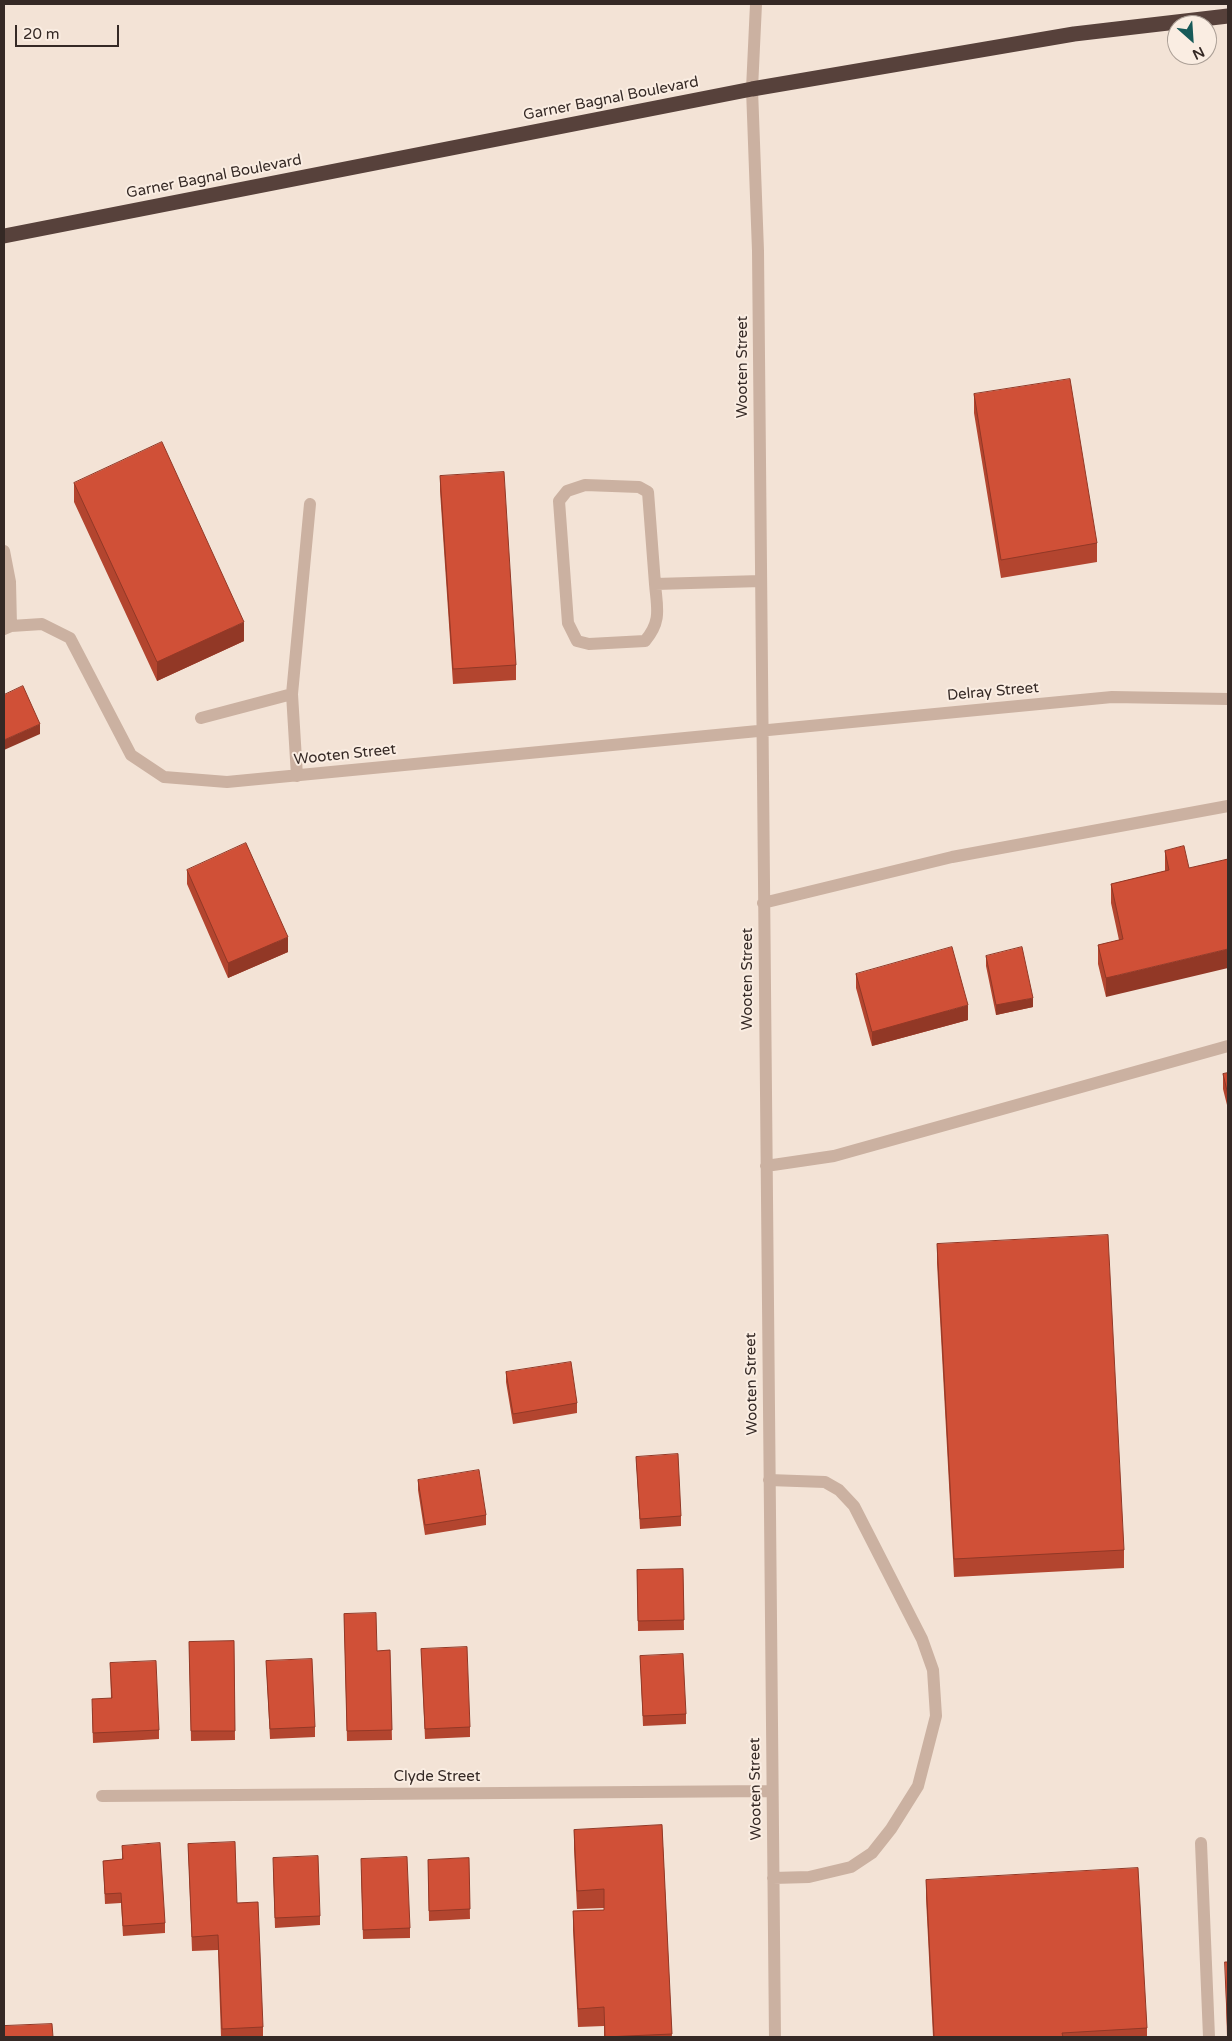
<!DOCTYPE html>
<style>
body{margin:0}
#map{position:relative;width:1232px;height:2041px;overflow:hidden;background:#f3e3d6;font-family:"Varela Round",sans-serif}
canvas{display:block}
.frame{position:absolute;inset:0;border:5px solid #352925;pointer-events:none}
.north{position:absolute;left:1167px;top:15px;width:50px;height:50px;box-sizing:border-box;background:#faede2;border:1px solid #ab9f96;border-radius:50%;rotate:154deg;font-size:14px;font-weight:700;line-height:20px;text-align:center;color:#352925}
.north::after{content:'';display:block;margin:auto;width:18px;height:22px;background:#175a59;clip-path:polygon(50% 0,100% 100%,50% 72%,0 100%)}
.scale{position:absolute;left:15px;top:25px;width:104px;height:22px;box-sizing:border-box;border:2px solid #352925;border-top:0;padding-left:6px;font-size:15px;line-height:18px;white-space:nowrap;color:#352925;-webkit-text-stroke:4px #faede2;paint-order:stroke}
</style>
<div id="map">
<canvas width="1232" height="2041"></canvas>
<div class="frame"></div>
<div class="north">N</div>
<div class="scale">20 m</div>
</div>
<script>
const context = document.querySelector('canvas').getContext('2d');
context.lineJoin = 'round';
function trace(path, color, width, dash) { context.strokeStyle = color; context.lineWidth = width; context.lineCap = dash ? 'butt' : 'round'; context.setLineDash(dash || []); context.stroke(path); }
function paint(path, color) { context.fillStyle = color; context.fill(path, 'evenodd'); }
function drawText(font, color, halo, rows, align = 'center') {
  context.font = font + ' "Varela Round",sans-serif'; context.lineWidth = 4; context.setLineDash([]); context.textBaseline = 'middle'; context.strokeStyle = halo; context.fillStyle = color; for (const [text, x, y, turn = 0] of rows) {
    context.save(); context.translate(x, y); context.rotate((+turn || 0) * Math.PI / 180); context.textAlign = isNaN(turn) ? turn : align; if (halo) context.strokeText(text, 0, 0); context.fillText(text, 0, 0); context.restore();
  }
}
const minor = new Path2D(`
 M756,4L752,89L758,251L775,2037
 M4,551L10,582L11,626
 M655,584C657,608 662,621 645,641L589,644L577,641L568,623L559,501L567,491L585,485L639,487L648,492L655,584L761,581
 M4,629L11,626L42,624L70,638L131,755L164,777L227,782L1112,697L1228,699
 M201,718L292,694
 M297,776L292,694L310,504
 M763,903L952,857L1228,806
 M766,1166L834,1156L1228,1046
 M769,1480L825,1482L839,1490L854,1506L922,1639L933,1670L936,1716L918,1786L891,1829L872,1853L851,1867L809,1877L773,1878
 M102,1796L772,1791
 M1201,1843L1209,2037`);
const highway = new Path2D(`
 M4,236L752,89L1074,34L1228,16`);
const wall = new Path2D(`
 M974,394L1097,543V562L1001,578L974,413Z
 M440,476L516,665V680L453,684L440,491Z
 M74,483L244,641L157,681L74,502Z
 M1184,846L1106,997L1098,964V945L1119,940L1111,903V884L1165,871V851Z
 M187,870L288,952L228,978L187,884Z
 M986,956L1033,1007L996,1015L986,966Z
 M856,974L968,1020L872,1046L856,988Z
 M1228,1073V1109L1223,1089V1074Z
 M937,1244L1124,1550V1568L954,1577L937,1263Z
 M506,1372L577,1403V1413L513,1424L506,1382Z
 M636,1457L681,1516V1526L640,1529Z
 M418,1480L486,1515V1525L425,1535L418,1490Z
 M683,1569L684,1630L638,1631L637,1570Z
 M344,1614L377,1651L390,1650L392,1740L347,1741Z
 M234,1641L235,1740L191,1741L189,1642Z
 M421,1649L470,1727V1737L425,1739Z
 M640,1656L686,1714V1724L643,1726Z
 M266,1661L315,1727V1737L270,1739Z
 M110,1663L159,1730V1739L93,1743L92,1708L111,1698Z
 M662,1825L672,2037H604V2026L578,2027L573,1930V1911L604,1910V1908L577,1909L574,1849V1830Z
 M188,1844L237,1903L263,2027V2037H221L218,1950L192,1951Z
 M122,1846L165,1923V1933L123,1936L121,1903L105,1904L103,1861L122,1859Z
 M469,1858L470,1919L429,1921L428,1860Z
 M273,1868L320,1916V1925L275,1928Z
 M361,1869L410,1928V1938L363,1939Z
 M926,1880L1147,2028V2037H933L926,1898Z
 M1225,1962L1228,2037H1227Z`);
const shadedWall = new Path2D(`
 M244,622V641L157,681V662Z
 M40,724V734L4,750V740Z
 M288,937V952L228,978V963Z
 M1228,949V968L1106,997V978Z
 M1033,998V1007L996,1015V1005Z
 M968,1005V1020L872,1046V1032Z`);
const building = new Path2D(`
 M1070,379L1097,543L1001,560L974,394Z
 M162,442L244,622L157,662L74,483Z
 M504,472L516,665L453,669L440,476Z
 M23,686L40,724L4,740V695Z
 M246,843L288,937L228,963L187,870Z
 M1184,846L1189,868L1228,859V949L1106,978L1098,945L1123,939L1111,884L1169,870L1165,851Z
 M952,947L968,1005L872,1032L856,974Z
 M1022,947L1033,998L996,1005L986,956Z
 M1228,1073V1095L1223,1074Z
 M1108,1235L1124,1550L954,1559L937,1244Z
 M571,1362L577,1403L513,1414L506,1372Z
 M678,1454L681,1516L640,1519L636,1457Z
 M479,1470L486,1515L425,1525L418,1480Z
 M683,1569L684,1620L638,1621L637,1570Z
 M376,1613L377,1651L390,1650L392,1730L347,1731L344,1614Z
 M234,1641L235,1731H191L189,1642Z
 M467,1647L470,1727L425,1729L421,1649Z
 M683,1654L686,1714L643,1716L640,1656Z
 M312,1659L315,1727L270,1729L266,1661Z
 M156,1661L159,1730L93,1733L92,1699L112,1698L110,1663Z
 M662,1825L672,2034L605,2037L604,2007L578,2009L573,1911L604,1910V1889L577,1891L574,1830Z
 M235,1842L237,1903L258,1902L263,2027L222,2029L218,1935L192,1937L188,1844Z
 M160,1843L165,1923L123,1926L121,1893L105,1894L103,1861L123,1859L122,1846Z
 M318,1856L320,1916L275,1918L273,1858Z
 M407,1857L410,1928L363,1930L361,1859Z
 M469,1858L470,1909L429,1911L428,1860Z
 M1138,1868L1147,2028L1062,2033L1063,2037H934L926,1880Z
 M1225,1962H1228V2037Z
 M52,2024L53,2037H4V2026Z`);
const streetNames = [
 ["Garner Bagnal Boulevard",611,99,-11],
 ["Garner Bagnal Boulevard",214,177,-11],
 ["Wooten Street",743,367,-90],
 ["Delray Street",993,692,-5],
 ["Wooten Street",345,755,-6],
 ["Wooten Street",748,979,-90],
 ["Wooten Street",752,1384,-91],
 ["Clyde Street",437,1777],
 ["Wooten Street",756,1789,-91]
];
trace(minor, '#cbb1a1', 12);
trace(highway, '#57413b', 15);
paint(wall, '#b3452f');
paint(shadedWall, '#923826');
paint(building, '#d05037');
trace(building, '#923826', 1);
drawText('15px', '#352925', '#faede2', streetNames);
</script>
